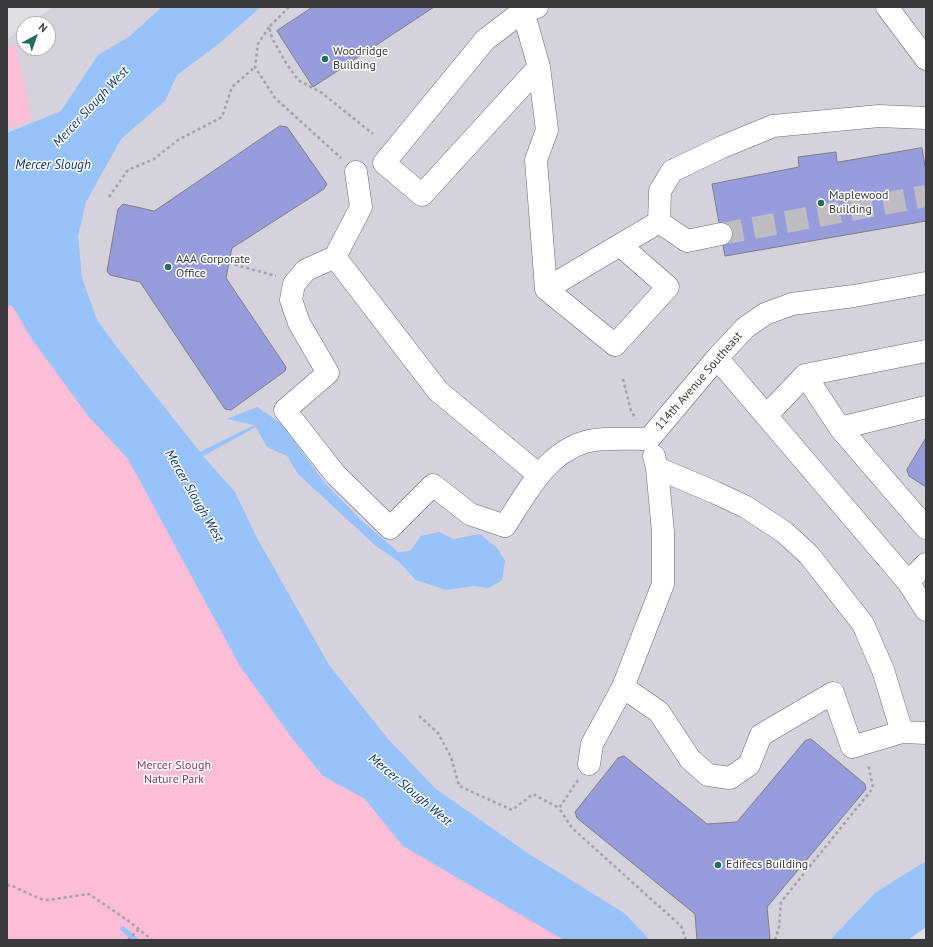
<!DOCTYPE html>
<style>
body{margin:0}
#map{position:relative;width:933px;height:947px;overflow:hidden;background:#e0dee3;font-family:"PT Sans",sans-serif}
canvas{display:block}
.frame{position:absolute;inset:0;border:8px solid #3b3b3d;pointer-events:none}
.north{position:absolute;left:16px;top:16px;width:40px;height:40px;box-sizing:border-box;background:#fff;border:1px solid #b1b1b1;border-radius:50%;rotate:40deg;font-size:11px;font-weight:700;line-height:16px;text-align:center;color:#3b3b3d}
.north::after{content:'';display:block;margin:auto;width:14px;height:18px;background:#246b61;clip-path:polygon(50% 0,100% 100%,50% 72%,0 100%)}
</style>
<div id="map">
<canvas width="933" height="947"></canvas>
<div class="frame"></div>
<div class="north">N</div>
</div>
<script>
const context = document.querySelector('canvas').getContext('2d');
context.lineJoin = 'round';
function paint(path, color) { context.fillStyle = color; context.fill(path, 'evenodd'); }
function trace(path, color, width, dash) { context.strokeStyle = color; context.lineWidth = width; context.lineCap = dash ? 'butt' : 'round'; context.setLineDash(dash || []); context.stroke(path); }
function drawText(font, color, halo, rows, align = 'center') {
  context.font = font + ' "PT Sans",sans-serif'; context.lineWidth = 3; context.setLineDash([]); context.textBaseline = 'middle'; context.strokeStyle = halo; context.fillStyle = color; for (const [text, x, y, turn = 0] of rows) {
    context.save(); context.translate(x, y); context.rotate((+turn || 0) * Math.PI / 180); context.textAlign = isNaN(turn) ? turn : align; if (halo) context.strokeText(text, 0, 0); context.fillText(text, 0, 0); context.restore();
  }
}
const built = new Path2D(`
 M53,7H926V883L835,940H600L392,794L7,261V39L24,27V48H48V24H29Z`);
const green = new Path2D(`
 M15,43L32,120L7,129V49Z
 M7,261L392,794L600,940H7Z`);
const water = new Path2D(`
 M162,7H261L216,46L177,75L165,101L121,139L86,202L78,236L82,278L97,320L119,350L200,452L254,425L227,419L257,407L281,423L324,482L361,520L398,552L410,551L421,536L439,532L453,539L480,534L497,548L505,561L502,580L489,588L474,586L446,590L416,580L398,561L376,546L298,474L287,456L267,447L256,427L203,456L235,492L257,538L329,665L388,739L436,789L526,852L624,913L650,940H564L403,846L365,799L323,776L292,738L240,666L128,459L89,417L31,338L13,307L7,304V133L61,111L98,55L130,36Z
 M926,861V927L908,940H830L875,893Z`);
const stream = new Path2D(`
 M123,929L136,940`);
const building = new Path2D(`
 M313,7H434L313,87L277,31Z
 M280,126L287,127L327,184L324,189L232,248L226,278L286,367L285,371L231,410L225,409L140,282L110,275L107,271L118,209L123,204L154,211Z
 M922,148L926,172V221L725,256L712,184L799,167L798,157L836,152L837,162Z
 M926,438V487L909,476L907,470Z
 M811,739L865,784L866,789L767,907L770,938L768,940H697L695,914L577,818L575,812L618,758L624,756L707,824L737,822L805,741Z`);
const minorTunnel = new Path2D(`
 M721,234L926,196`);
const path = new Path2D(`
 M289,7L269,27L272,38L286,63L298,80L322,93L373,134
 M269,27L258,44L255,67L275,98L341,158
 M109,197L128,170L154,159L178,140L222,117L232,87L255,67
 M229,263L276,276
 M623,379L631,411L636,419
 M419,716L438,733L451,757L459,786L512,810L533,794L559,808
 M578,780L559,808L572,828L681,926L686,940
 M7,886L10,885L41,899L48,900L89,894L130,922L152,940
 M128,940L139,929
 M775,940L779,927L781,902L873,788L869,768L866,765`);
const minor = new Path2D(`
 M887,7L926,59
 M523,11L539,67L422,195L384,163L485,40L523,11L537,7
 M539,67L547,130L536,160L546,289L615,345L668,287L620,245L546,289
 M356,172L361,207L335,257L306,270L294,284L291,300L299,323L328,373L285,410L335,474L390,528L433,485L470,514L505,526C526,494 545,454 585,442C602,437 631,439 649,439L717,358L745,328L765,314L792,304L854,296L926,283
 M659,222L660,191L672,171L722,147L773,126L879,116L926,118
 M620,245L659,222L687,241L721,234
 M335,257L438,391L539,475
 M717,358L908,582L926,610
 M805,375L840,428L926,528
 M766,416L805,375L926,351
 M840,428L926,407
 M657,468L714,492L746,507L784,532L809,555L863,624L883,670L902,732
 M908,582L926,564
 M623,687L659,712L690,759L708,775L730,778L749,765L761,735L833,693L852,747L902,732L926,733
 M589,764L592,744L623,687L663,584V532L657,468L654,456`);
const tram = new Path2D(`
 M7,7H8`);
const markers = [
 [325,59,4,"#246b61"],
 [821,203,4,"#246b61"],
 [168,267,4,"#246b61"],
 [718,865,4,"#246b61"]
];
const poiNames = [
 ["Woodridge",333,52],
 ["Building",333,66],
 ["Maplewood",829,196],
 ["Building",829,210],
 ["AAA Corporate",176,260],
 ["Office",176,274],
 ["Edifecs Building",726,865]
];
const streetNames = [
 ["114th Avenue Southeast",699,381,-49]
];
const parkNames = [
 ["Mercer Slough",174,766],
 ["Nature Park",174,780]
];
const waterNames = [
 ["Mercer Slough West",91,107,-47],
 ["Mercer Slough",53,165],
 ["Mercer Slough West",194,496,60],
 ["Mercer Slough West",410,790,40]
];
paint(built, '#d5d1dd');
paint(green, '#fcbdd7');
paint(water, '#97c2fa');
trace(stream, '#97c2fa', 5.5);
paint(building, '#979ddc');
trace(building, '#7e7f83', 1);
trace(minorTunnel, '#bfbdc2', 22, [22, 11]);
trace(minor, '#6b696e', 23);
trace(path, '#a3a2a6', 2.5, [3, 3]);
trace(minor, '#fff', 22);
trace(tram, '#4d4c4f', 1);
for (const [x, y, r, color] of markers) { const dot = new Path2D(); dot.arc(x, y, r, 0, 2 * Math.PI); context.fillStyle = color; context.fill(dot); trace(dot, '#fff', 1.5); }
drawText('12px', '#3b3b3d', '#fff', poiNames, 'left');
drawText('12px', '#3b3b3d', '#fff', streetNames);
drawText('12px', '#87355d', '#fff', parkNames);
drawText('italic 13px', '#0a3566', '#fff', waterNames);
</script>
